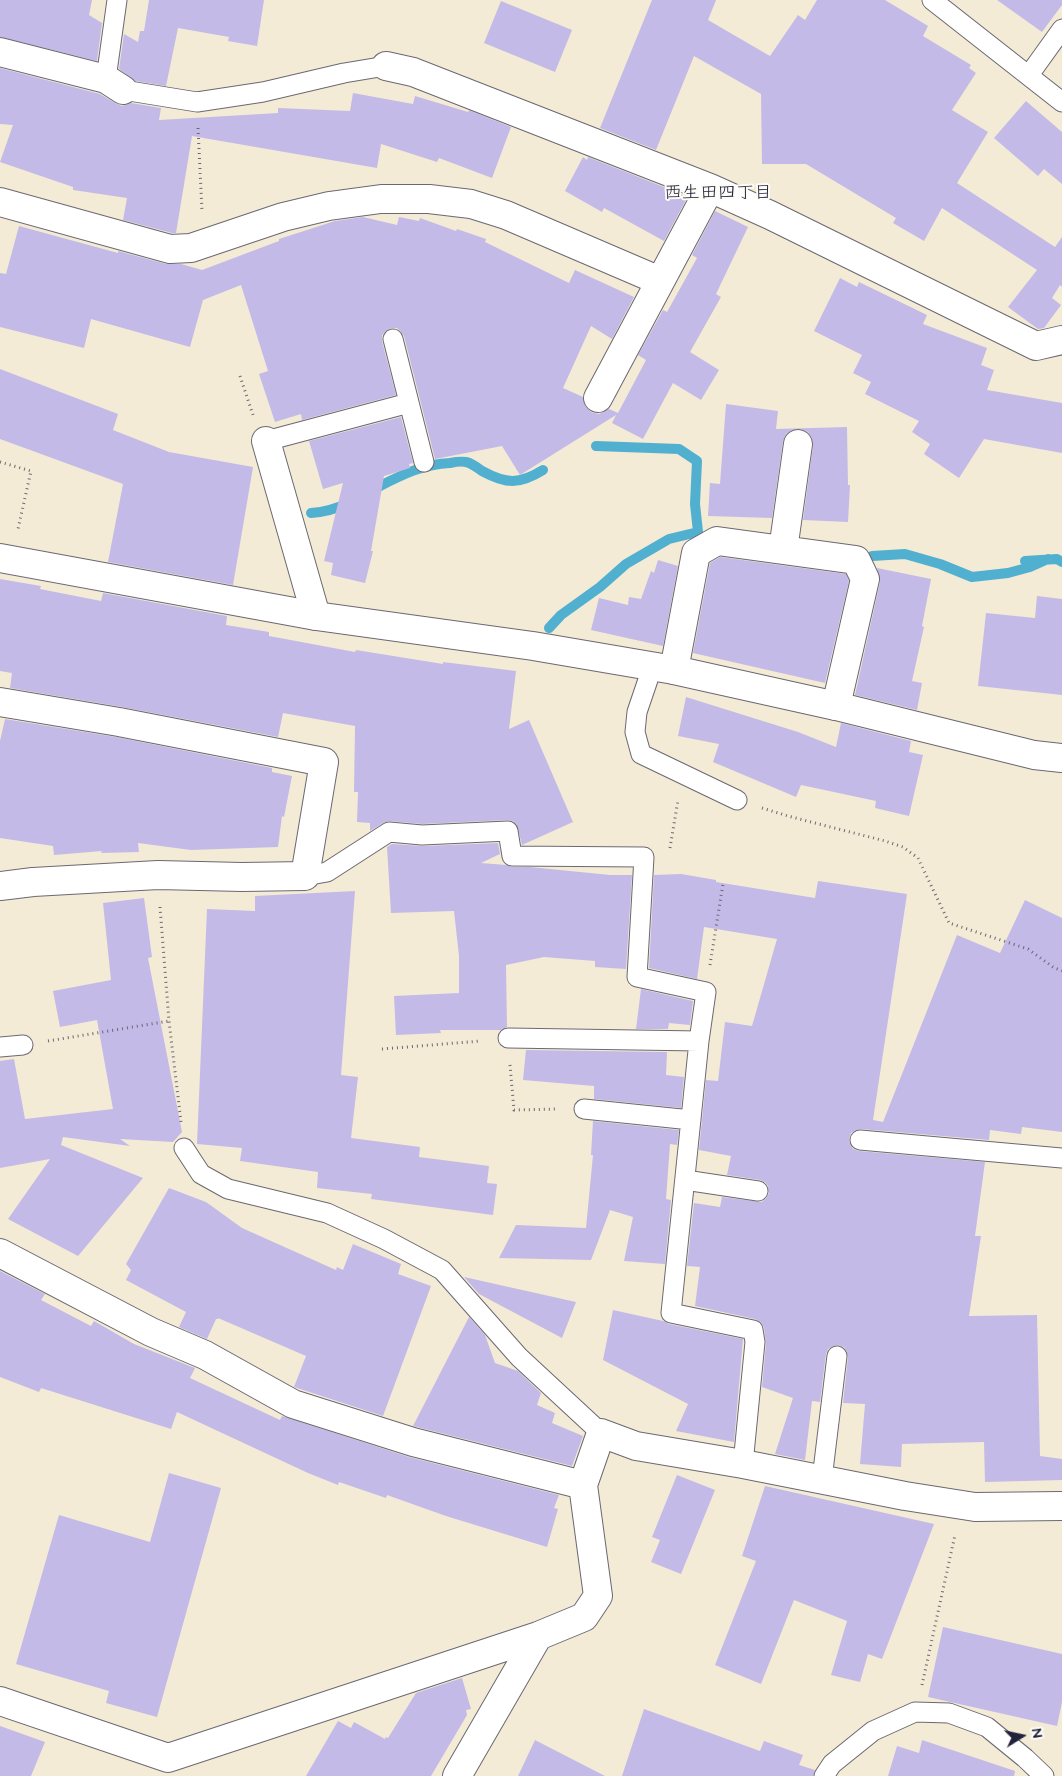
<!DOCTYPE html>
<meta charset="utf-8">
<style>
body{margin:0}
#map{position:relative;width:1062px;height:1776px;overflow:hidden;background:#f3ebd6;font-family:"Architects Daughter",sans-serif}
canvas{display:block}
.north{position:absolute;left:997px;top:1711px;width:50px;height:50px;-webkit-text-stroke:4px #fdfcf7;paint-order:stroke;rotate:80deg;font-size:14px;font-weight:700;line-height:20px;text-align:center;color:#22223b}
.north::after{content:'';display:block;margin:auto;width:18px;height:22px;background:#22223b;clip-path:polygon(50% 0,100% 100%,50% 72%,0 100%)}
</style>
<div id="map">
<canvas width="1062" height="1776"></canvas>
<div class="north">N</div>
</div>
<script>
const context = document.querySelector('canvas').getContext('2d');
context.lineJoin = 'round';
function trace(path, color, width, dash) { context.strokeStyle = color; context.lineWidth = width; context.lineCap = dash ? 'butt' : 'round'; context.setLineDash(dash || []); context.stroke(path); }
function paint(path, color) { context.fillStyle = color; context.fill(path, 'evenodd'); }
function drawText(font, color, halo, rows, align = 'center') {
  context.font = font + ' "Architects Daughter","Klee One",sans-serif'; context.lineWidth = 4; context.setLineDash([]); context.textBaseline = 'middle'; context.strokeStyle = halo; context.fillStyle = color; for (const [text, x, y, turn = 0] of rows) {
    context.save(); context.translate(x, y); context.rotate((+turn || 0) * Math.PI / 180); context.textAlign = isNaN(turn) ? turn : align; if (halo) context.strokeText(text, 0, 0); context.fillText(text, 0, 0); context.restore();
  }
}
const stream = new Path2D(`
 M372,490C398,477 421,464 450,463C455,462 461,461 466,462C471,463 478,468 482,471C506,484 519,485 543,470
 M311,513C325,512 336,509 348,503
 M872,556L905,554L940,564L972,577L1008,573L1030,567L1048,559
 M1025,561L1057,559L1062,562
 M549,628L561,615L600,587L626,564L669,539L698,532L695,504L697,461L679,449L596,446`);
const building = new Path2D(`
 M0,0H92L89,15L102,23L97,61L0,37Z
 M149,0H264L257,46L228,41L229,37L178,28L166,86L135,81L119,69L124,34L138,42L140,31H144Z
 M652,0H716L708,20L770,56L798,15L805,20L817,0H885L928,26L923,36L971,65L969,68L976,73L952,110L988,132L957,183L1055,247L1062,237V287L1060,285L1052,298L1061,305L1044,328L1038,329L1008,307L1037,270L942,208L924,241L893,223L896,218L806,164H762L761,94L694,56L656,150L600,128Z
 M997,0H1062V5L1042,32Z
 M501,1L572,30L555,72L484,43Z
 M0,68L100,94L115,103L122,106L131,103L161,108L159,120L278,113V108L350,111L353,93L413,104L415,96L468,112L469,110L511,127L492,178L439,158L437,162L381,144L377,168L192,136L176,233H172L123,220L127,198L73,190V187L0,162L13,125L0,124Z
 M1026,101L1062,132V184L1044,169L1038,176L994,138Z
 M583,157L587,160L588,157L679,193L687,198L664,241L604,208L602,212L565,191Z
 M715,211L748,227L716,294L721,297L690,352L719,370L701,400L673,383L643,439L612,423L616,415L520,475L502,446L435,459L404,336L401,332L397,328H391L386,331L382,335V341L396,395L302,420L301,414L275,422L259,374L268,371L241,285L203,300L190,347L91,319L84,348L0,327V273L6,274L19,226L118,253V251L166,264H181L202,270L279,241V239L335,221L363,217L397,225L399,217L419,221L420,218L456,231L457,229L486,239L485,242L569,283L575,270L634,297L612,339L591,326L563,388L583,397L585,406L591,412L599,414L609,409L618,413L646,360L638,355L663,310L667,312L697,258L692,255Z
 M840,278L857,287L859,282L927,315L923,324L987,348L981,365L994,370L987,390L1062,403V453L984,439L959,478L924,454L930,444L912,432L919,421L865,394L871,382L853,373L862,355L814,331Z
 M0,369L118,414L113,430L169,452L253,467L233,585L108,562L123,484L0,439Z
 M726,404L778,411L776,429L847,427L848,485H850L848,522L803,520L813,446L812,438L808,432L800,429L792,430L786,434L783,441L772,518L708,516L710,483L720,484Z
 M401,417L413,463L409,464L410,468L384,476L371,551H373L365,583L331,575L333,563L324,561L343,483L323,489L309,441Z
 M720,557L846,574L849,581L825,683L693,653L710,563Z
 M658,560L678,566L663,646L591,630L599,598L628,605L629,597L641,599L651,571L654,573Z
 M877,568L931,579L922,626L924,627L912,681L922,683L917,710L855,695L880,582Z
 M0,579L41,586L40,589L101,601L103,593L227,616L226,625L269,632V636L355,652L356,650L443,664V662L516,671L509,729L529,720L573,822L522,845L517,825L513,821L508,820L422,824L389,821L383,823L370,831V823L357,822L358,792H354L355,726L283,713L278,737L122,707L10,688L12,673L0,671Z
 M1037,596L1062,599V695L978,686L986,613L1035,618Z
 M686,697L798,732L836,747L841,723L911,741L909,752L923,755L909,816L875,808L876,801L801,785L796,797L713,762L719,744L678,736Z
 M5,719L116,737L272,768V772L292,776L284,817L282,816L278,847L191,850L138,843L139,852L101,853L102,851L54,855L53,846L0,838V741Z
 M498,843L500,854L481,863L506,865L512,867H530L610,875H632L626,969L595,967V961L544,957L506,965L507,1027L501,1030H440L441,1033L396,1035L394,996L459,993V956L454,911L391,913L387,847L392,844L423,846Z
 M681,874L716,880V882L815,898L818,881L907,894L873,1120L883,1122L957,935L1000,953L1025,900L1062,918V1132L1022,1127L1021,1134L990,1130L989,1140L861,1129L856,1130L851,1133L849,1139L850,1144L853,1149L859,1151L985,1162L975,1236H981L969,1316L1037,1315L1040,1456L1062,1459V1480L985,1482L984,1442L902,1444L901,1467L860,1464L865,1404L843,1403L848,1357L847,1352L844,1347L838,1345L833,1346L828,1349L826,1354L820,1402L812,1401L805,1460L775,1454L793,1398L762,1387L766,1343L764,1328L761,1322L755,1319L695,1306L700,1267L687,1266L694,1203L720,1207L722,1197L762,1202L766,1198L769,1193L768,1186L765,1182L760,1180L727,1175L731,1156L699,1150L706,1080L718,1081L725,1022L752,1026L777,939L704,927L697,979L649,968L654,875Z
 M355,891L341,1075L358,1077L351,1138L420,1147L419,1157L489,1166L487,1183L497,1184L493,1215L371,1199L372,1194L317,1188L318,1172L240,1161L242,1148L197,1144L207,909L255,911V896Z
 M144,898L152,957L148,958L182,1132L173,1142L120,1139L130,1146L63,1137L61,1145L143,1178L78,1256L8,1219L50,1159L0,1168V1061L14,1059L25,1119L113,1109L97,1020L60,1027L53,991L111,980L103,903Z
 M641,989L693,1001L690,1025L669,1023L668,1029H636Z
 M526,1050L667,1052L666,1075L684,1077L681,1108L594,1099V1086L523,1080Z
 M593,1121L679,1130L677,1145L670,1144L666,1199L671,1200L665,1264L624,1261L633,1217L610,1210L591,1260L499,1258L516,1225L586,1228L593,1155H591Z
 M169,1188L206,1202L242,1228L336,1270L337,1267L343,1270L353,1244L401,1264L398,1274L431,1286L383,1416L294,1387L306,1356L218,1318V1319H216L207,1339L179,1327L186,1312L126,1280L131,1270L126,1264Z
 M0,1271L45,1294L41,1300L91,1326L94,1321L134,1344L195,1368L190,1378L280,1420L282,1416L409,1457L559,1495L554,1508L558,1509L547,1547L446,1516L387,1495L386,1498L339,1482L338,1485L308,1473L177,1412L171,1429L41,1388L39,1392L0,1377Z
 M464,1277L576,1302L562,1338L479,1294Z
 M613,1310L663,1321L669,1324L743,1339L734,1442L676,1431L688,1404L603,1360Z
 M469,1317L485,1335L495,1363L518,1371L541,1393L537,1405L555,1413L552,1423L583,1436L572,1466L413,1426Z
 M169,1473L221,1488L157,1717L106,1703L109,1691L16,1664L59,1515L150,1542Z
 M677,1475L715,1490L681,1574L651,1562L660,1540L652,1537Z
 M765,1486L934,1524L882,1659L868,1654L860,1682L831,1675L847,1621L794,1600L761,1684L715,1665L756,1561L742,1556Z
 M943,1627L1062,1654V1702L1057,1726L928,1697Z
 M462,1678L471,1709L466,1710L467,1715L431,1776H306L338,1721L351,1728L354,1722L385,1739L386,1737L388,1738L416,1693Z
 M644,1709L760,1751L764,1741L803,1755L799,1765L815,1770L813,1776H622Z
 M0,1726L45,1742L31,1776H0Z
 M535,1740L605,1776H518Z
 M922,1740L1015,1771L1014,1776H888L897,1746L919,1753Z`);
const path = new Path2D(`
 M198,128L202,211
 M240,376L253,415
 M0,462L31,471L18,529
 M762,808L788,816L885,841L903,847L918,858L949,923L1028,949L1053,967L1062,971
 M670,848L678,800
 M160,907L169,1021L181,1122
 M710,965L723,884
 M48,1041L169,1021
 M382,1049L481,1041
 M510,1065L514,1110L558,1109
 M922,1685L955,1535`);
const service = new Path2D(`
 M932,0L1062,102
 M1029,75L1062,29
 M106,79L117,0
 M123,90L197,102L263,92L344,73L386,66
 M393,339L424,462
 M266,441L409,403
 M652,668L637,712L635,732L641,754L737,800
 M305,876L327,872L389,832L422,835L508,831L512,856L644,857L637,977L706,992L699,1041L671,1313L753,1330L755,1342L743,1464
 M508,1038L699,1041
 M0,1047L23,1045
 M584,1109L691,1120
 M860,1140L1062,1158
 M184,1148L201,1174L228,1189L327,1213L384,1239L442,1270L519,1357L601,1433
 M685,1180L758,1191
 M822,1479L837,1356
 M824,1776L832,1764L873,1731L915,1712L949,1713L987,1727L1025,1758L1044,1776`);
const minor = new Path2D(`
 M0,52L106,79L123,90
 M386,66L413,72L710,188L770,215L1036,346L1062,340
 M0,202L170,249L191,248L283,217L329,206L381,199H429L471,204L506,215L660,281
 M598,398L710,188
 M266,441L316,616
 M783,550L798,444
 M674,670L696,553L717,541L856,560L865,579L836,706
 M0,702L119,722L324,762L305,876L242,877L158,875L33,882L0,886
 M0,1253L151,1332L205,1355L293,1404L413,1442L583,1485
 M0,1701L168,1758L538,1636L584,1617L598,1596L583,1485L601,1433L636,1446L743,1464L905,1496L975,1507L1062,1506
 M457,1776L538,1636`);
const tertiary = new Path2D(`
 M0,558L316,616L533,646L674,670L836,706L1034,755L1062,758`);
const neighbourhoodNames = [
 ["西生田四丁目",718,194]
];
trace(stream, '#51b0d0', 10);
paint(building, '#c4bae7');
trace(service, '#6b6871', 21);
trace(minor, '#6b6871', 30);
trace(tertiary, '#6b6871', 30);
trace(path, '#6b6871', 3, [1, 4]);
trace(service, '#fff', 19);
trace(minor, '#fff', 28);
trace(tertiary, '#fff', 28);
drawText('18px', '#22223b', '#fdfcf7', neighbourhoodNames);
</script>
